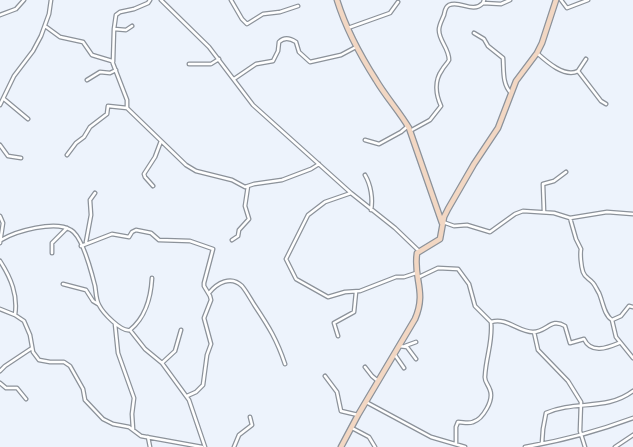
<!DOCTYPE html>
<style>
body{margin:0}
canvas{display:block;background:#edf3fc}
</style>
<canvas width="633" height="447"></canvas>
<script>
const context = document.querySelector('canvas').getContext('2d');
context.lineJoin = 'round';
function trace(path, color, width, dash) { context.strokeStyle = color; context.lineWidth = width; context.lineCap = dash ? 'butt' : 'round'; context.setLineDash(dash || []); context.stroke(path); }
const street = new Path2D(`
 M161,0L209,47L253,105L351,193L395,228L419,251
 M231,0L242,19L247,24L263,14L280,12L298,6
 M561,0L567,8L588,0
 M483,3L501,4L510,0
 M0,15L16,9L24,0
 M45,26L60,37L83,42L92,55L112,61L127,100V108L186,165L196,171L232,180L245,187L254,184L282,180L311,169L319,164
 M348,28L390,13L398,2
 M114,29L126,30L132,26
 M474,33L484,39L488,46L503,58C504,70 502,84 511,93
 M537,53C547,62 565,78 578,71L586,59
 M113,62L114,29L116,15L120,12L134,9L148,3L150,0
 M189,64H211L219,59
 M578,71L601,101L606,104
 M234,79L256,64L273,61L278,51L279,42C284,37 290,38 296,42L299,52L310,62L341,55L356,47
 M87,80L100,72L110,73L116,70
 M4,99L28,119
 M0,105L14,76L33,51L41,36L49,14L51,0
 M410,131L430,120L441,106C436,95 434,81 442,70C444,66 447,64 449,60C449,48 439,41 439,30C439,25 442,20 444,15C445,11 445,7 449,5C461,0 472,14 483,3L484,0
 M365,140L379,144L401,132L408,126
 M0,145L8,156L21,158
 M67,155L76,143L84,137L90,127L107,114L108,106L127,108
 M365,175C371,185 373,199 371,210
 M153,186L145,177L144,174L155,157L161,141
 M351,193L325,202L308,215L286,259L296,279L328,297L345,292L360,291L396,277H404L416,273
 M544,212L543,184L554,181L566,172
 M0,216L3,223L0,243
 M570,218L576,239L581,249C580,254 581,266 583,272C585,278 589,278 593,283C595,285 597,290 599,293C603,302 604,315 612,320L616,337L633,358
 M443,222L454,226L467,225L490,232L515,214L523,211L554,213L570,218L607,212L633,214
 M1,240C16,231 55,220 71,230C82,236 92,274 95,286C96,292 96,300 99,305C103,313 121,332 130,330L145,349L162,363L189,400L205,447
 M232,240L238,236L239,230L249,219L245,206L248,186
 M86,242L91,215L90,200L95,193
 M81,246L112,234L129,237L132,232L136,230L151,233L159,240L190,241L213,249L204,283V286L210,296L211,300L204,318L211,344L207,355L203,385L196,392L187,396
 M52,253V243L67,228
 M0,261C11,278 18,295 15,315
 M419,277L438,268L458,269L469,284L475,306L491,322C493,342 486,356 485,376C484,381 488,384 490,390C494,400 483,419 473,422C468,424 463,422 458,422L456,427V444
 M63,284L86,290L93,301L98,304
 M209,293C217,283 231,275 242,286C247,292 251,300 255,306C269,327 277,340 285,364
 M0,309L15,315L24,321L30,335L33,352L39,360L50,362H64L70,366L83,389L85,400L103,419L113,424L129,427L141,436L202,447
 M612,320L621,316L629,306L633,307
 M491,322C507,317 518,332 533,332C547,332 551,317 565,326L570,343L584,339C591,354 607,348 619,343
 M115,324L118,353L134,398L132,414L133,429
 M130,330C145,318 151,297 152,278
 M534,332L538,350L568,381L581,402L580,431L585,447
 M338,336L334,323L354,312L356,292
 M399,346L407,347L416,359
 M405,346L416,342
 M395,355L404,368
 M162,363L175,351L181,330
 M365,367L372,376L378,381
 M0,371L5,366L32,348
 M325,376L337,392L341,411L358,415
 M0,383L6,388H17L26,399
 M366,402L431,437L465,447
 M352,428L369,437L375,447
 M148,437L150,447
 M542,443L543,429L546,413C575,400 607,411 633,391
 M234,447L239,435L252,425L250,417
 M525,447C561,441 598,431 633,418
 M615,447L633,435`);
const secondary = new Path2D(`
 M337,0C346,29 360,55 376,80C386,97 399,111 409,128L442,223
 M341,447L358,415L415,319C427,291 413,279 417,253L440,239L444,217L448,209L474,164L498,128L516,81L537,53L542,43L556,0`);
trace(street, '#8c929a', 5);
trace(secondary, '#8c929a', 7);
trace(street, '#fff', 2.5);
trace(secondary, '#f2d7c3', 4.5);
</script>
